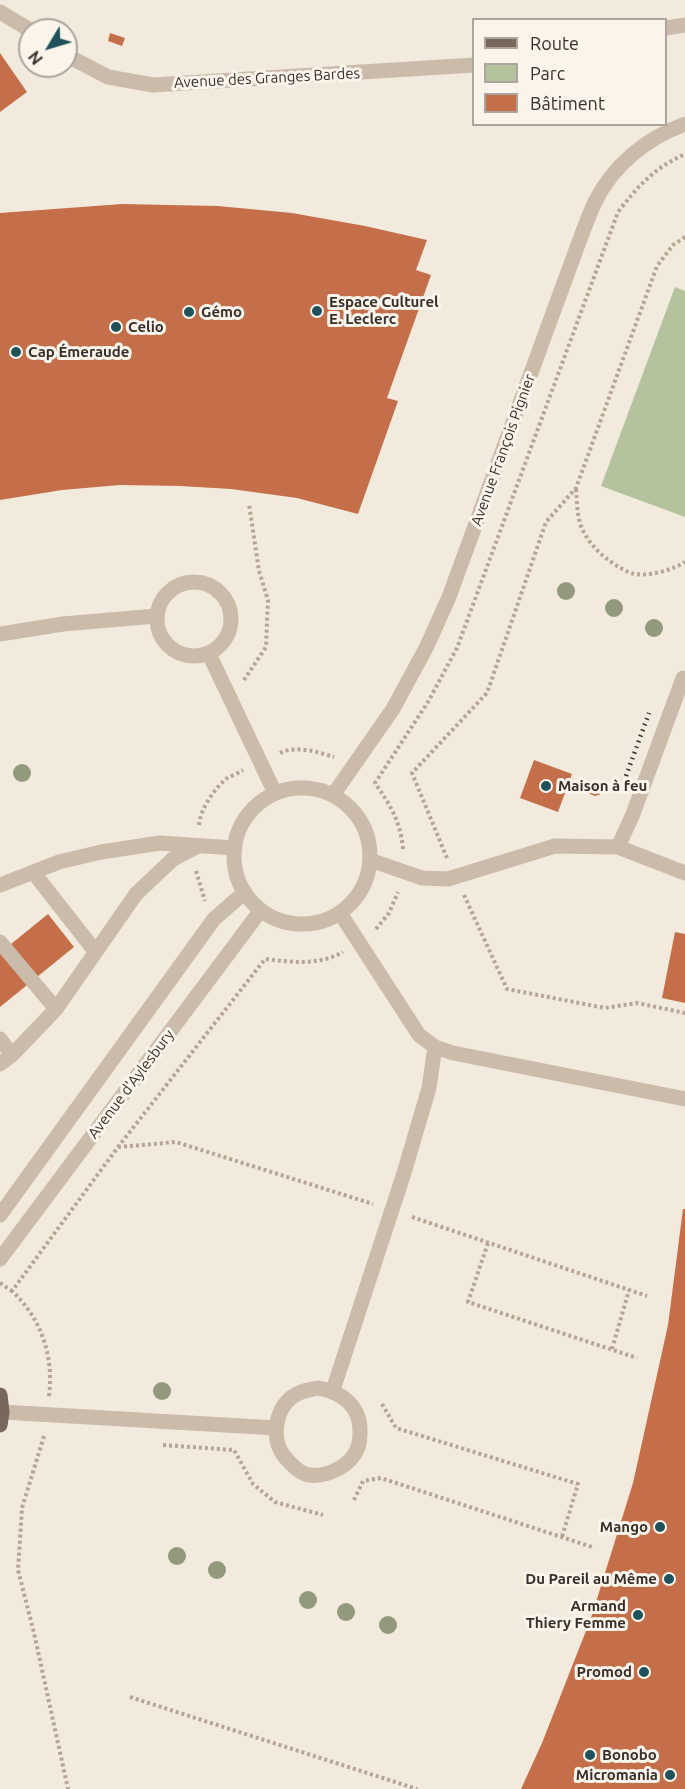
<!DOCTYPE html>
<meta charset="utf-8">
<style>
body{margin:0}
#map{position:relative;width:685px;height:1789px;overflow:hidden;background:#f3eade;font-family:Ubuntu,sans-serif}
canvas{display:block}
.legend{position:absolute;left:472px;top:18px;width:195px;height:108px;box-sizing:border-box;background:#faf4eb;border:2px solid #aca59e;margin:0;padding:8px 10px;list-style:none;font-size:18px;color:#382f2a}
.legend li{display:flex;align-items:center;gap:12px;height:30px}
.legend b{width:30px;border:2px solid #aca59e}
.north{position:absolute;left:18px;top:18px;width:60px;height:60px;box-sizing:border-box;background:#faf4eb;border:2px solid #aca59e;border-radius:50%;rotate:232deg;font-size:16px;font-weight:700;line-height:24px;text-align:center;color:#382f2a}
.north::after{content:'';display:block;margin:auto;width:21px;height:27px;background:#1f525a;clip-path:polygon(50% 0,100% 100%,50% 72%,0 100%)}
</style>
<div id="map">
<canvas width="685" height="1789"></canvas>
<ul class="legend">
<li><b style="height:8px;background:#7a675b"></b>Route</li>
<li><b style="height:16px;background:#b4c29e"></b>Parc</li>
<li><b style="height:16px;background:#c56f4a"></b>Bâtiment</li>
</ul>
<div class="north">N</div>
</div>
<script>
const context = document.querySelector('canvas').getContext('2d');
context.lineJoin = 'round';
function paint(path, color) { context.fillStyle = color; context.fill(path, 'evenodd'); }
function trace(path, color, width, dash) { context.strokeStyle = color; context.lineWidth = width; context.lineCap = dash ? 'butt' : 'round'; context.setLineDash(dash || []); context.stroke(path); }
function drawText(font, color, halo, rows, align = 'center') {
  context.font = font + ' Ubuntu,sans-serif'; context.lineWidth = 6; context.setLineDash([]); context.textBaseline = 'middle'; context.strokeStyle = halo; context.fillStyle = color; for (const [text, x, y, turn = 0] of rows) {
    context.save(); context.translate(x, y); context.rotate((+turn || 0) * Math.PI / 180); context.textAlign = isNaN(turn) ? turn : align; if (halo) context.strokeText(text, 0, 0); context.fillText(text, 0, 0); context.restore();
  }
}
const green = new Path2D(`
 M675,287L685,291V517L601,486Z`);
const building = new Path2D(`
 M110,33L125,38L122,46L108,41Z
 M0,53L27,92L0,112Z
 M122,204L218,206L292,213L365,226L427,240L416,270L431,275L387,398L398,401L358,514L297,498L231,489L180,486L120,485L62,490L0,500V213Z
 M534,760L572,774L558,812L520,798Z
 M588,780L601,785L603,790L601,794L595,796L583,791Z
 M48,914L74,947L0,1007V953Z
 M675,932L685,934V1003L662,998Z
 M683,1209H685V1789H521L542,1743L591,1618L633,1483L668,1325Z`);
const path = new Path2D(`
 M576,489C577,502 577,515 581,526C589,547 611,565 631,573C645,578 673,570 685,562
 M244,680L266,647L267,621L268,600L259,571L249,504
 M280,753C296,745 318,752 334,757
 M199,825C200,810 214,789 226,779C231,776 238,773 243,770
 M403,849C401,823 390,804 375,783L428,702L457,648L618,212C638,186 654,168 685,154
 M447,858L412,773L487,693L546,522L576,488L657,266L673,245L685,237
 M196,871L205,901
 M464,895L507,989L605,1008L637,1003L685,1013
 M376,929L389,913L398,892
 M118,1147L176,1142L373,1204
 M412,1217L647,1296
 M488,1243L468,1302L637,1358
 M0,1283L12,1291
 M612,1349L629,1290
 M49,1396C54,1356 41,1318 12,1291L118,1147L265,959C292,962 318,966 343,952
 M382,1404L396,1428L578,1484L562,1537
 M44,1436L22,1508L18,1570L34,1633L68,1789
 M163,1445L234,1450L253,1484L275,1502L323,1515
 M354,1500L363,1481L381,1478L592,1547
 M130,1697L417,1789`);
const minor = new Path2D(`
 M0,12L30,30
 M666,28L685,25
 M66,55L108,77L153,85L474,65
 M157 619a37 37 0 1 1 74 0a37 37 0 1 1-74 0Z
 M0,634L63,624L156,616
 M209,654L275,793
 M234 856a68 68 0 1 1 136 0a68 68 0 1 1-136 0Z
 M333,795L393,709L427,646L449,597L576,250C582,234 588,217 595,202C613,165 647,138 685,124
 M618,847L633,814L683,678
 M370,860L422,878L448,879L555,846L618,847L685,873
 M33,872L95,951
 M0,885L59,862L101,852L160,843L235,848
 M340,913L419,1035L435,1047L453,1053L685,1099
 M0,942L56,1009
 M0,1039L12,1055
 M0,1064L12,1055L56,1009L136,894L173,859L198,846
 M0,1215L214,919L245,892
 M0,1259L261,910
 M318,1388C342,1392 361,1406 360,1433C360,1441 359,1448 354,1455C345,1469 321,1479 305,1474C297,1471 289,1462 284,1456C271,1439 275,1410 292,1397C300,1391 308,1390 318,1388Z
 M333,1390L404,1173L429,1088L435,1047
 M2,1412L276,1428`);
const major = new Path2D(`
 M0,1395L2,1412L0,1425`);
const rail = new Path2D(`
 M626,776L649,713`);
const trees = [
 [566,591],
 [614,608],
 [654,628],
 [22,773],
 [162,1391],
 [177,1556],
 [217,1570],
 [308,1600],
 [346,1612],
 [388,1625]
];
const markers = [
 [317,311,6,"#1f525a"],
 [189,312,6,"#1f525a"],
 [116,327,6,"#1f525a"],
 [16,352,6,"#1f525a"],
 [546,786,6,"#1f525a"],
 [660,1527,6,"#1f525a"],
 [669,1579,6,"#1f525a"],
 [638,1615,6,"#1f525a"],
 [644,1672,6,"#1f525a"],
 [590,1755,6,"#1f525a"],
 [670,1775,6,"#1f525a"]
];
const streetNames = [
 ["Avenue des Granges Bardes",267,78,-3],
 ["Avenue François Pignier",503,450,-70],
 ["Avenue d'Aylesbury",131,1084,-53]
];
const poiNames = [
 ["Espace Culturel",329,302],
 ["E. Leclerc",329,319],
 ["Gémo",201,312],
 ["Celio",128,327],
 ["Cap Émeraude",28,352],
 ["Maison à feu",558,786],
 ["Mango",648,1527,"right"],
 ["Du Pareil au Même",657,1579,"right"],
 ["Armand",626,1606,"right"],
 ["Thiery Femme",626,1623,"right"],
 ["Promod",632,1672,"right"],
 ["Bonobo",602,1755],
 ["Micromania",658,1775,"right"]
];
paint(green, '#b4c29e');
paint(building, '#c56f4a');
trace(path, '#b7a594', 4, [3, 3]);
trace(minor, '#cbbbaa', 15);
trace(major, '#7a675b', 15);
trace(rail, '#382f2a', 4.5, [1.5, 4.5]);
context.fillStyle = '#93997d';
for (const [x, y] of trees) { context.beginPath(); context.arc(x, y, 9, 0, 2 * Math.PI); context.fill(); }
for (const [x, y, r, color] of markers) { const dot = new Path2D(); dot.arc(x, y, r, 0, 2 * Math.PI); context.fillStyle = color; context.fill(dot); trace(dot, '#faf4eb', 2); }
drawText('15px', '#382f2a', '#faf4eb', streetNames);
drawText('bold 15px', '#382f2a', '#faf4eb', poiNames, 'left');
</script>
